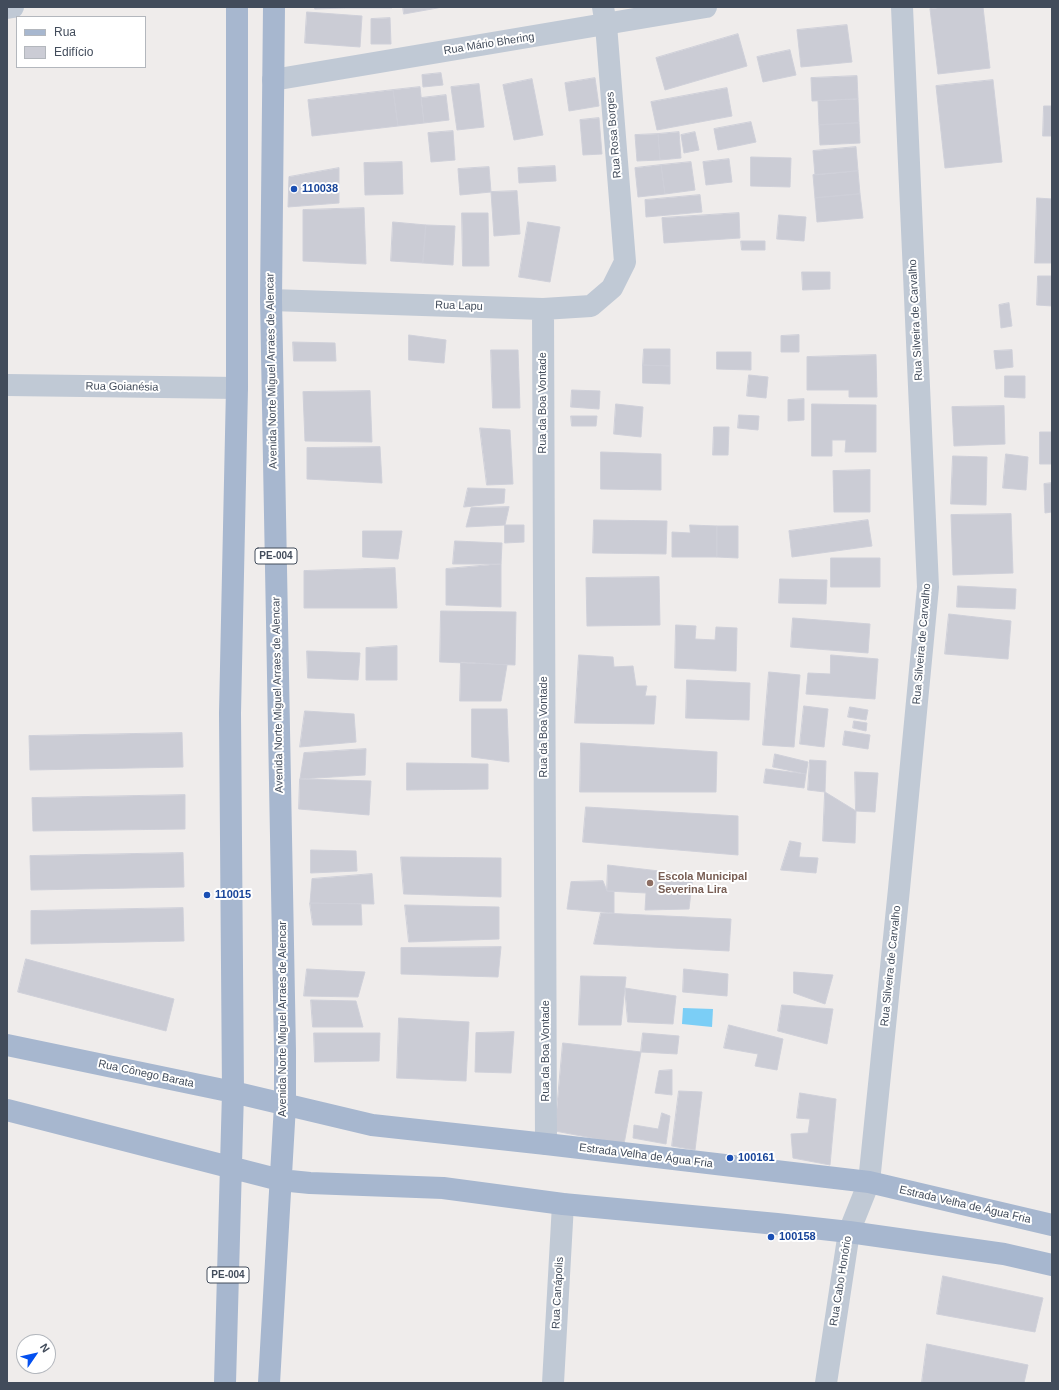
<!DOCTYPE html>
<meta charset="utf-8">
<style>
body{margin:0}
#map{position:relative;width:1059px;height:1390px;overflow:hidden;background:#efeceb;font-family:Helvetica,sans-serif}
canvas{display:block}
.frame{position:absolute;inset:0;border:8px solid #424c5b;pointer-events:none}
.legend{position:absolute;left:16px;top:16px;width:130px;height:52px;box-sizing:border-box;background:#fff;border:1px solid #b3b7bd;margin:0;padding:5px 7px;list-style:none;font-size:12px;color:#424c5b}
.legend li{display:flex;align-items:center;gap:8px;height:20px}
.legend b{width:20px;border:1px solid #b3b7bd}
.north{position:absolute;left:16px;top:1334px;width:40px;height:40px;box-sizing:border-box;background:#fff;border:1px solid #b3b7bd;border-radius:50%;rotate:56deg;font-size:11px;font-weight:700;line-height:16px;text-align:center;color:#424c5b}
.north::after{content:'';display:block;margin:auto;width:14px;height:18px;background:#0450f0;clip-path:polygon(50% 0,100% 100%,50% 72%,0 100%)}
</style>
<div id="map">
<canvas width="1059" height="1390"></canvas>
<div class="frame"></div>
<ul class="legend">
<li><b style="height:5px;background:#a7b7cf"></b>Rua</li>
<li><b style="height:11px;background:#cbccd5"></b>Edifício</li>
</ul>
<div class="north">N</div>
</div>
<script>
const context = document.querySelector('canvas').getContext('2d');
context.lineJoin = 'round';
function paint(path, color) { context.fillStyle = color; context.fill(path, 'evenodd'); }
function trace(path, color, width, dash) { context.strokeStyle = color; context.lineWidth = width; context.lineCap = dash ? 'butt' : 'round'; context.setLineDash(dash || []); context.stroke(path); }
function drawText(font, color, halo, rows, align = 'center') {
  context.font = font + ' Helvetica,sans-serif'; context.lineWidth = 4; context.setLineDash([]); context.textBaseline = 'middle'; context.strokeStyle = halo; context.fillStyle = color; for (const [text, x, y, turn = 0] of rows) {
    context.save(); context.translate(x, y); context.rotate((+turn || 0) * Math.PI / 180); context.textAlign = isNaN(turn) ? turn : align; if (halo) context.strokeText(text, 0, 0); context.fillText(text, 0, 0); context.restore();
  }
}
const water = new Path2D(`
 M683,1008L713,1009L712,1027L682,1024Z`);
const building = new Path2D(`
 M315,7H345V8L315,9Z
 M345,7H392V8H345Z
 M403,7H443L404,14Z
 M945,7H983L990,68L938,74L930,9Z
 M307,12L362,16L360,47L305,43Z
 M390,18L391,44H371V19Z
 M847,25L852,62L801,67L797,30Z
 M738,34L747,66L665,90L656,58Z
 M790,50L796,75L763,82L757,57Z
 M441,73L443,85L423,87L422,75Z
 M857,76L858,99L812,101L811,78Z
 M595,78L599,106L569,111L565,83Z
 M532,79L543,135L514,140L503,85Z
 M993,80L1002,162L945,168L936,86Z
 M479,84L484,127L457,130L451,87Z
 M420,87L424,123L398,126L393,90Z
 M727,88L732,116L657,130L651,102Z
 M393,90L398,126L312,136L308,100Z
 M446,95L449,120L424,123L421,98Z
 M858,99L859,123L819,125L818,101Z
 M1044,106H1052V136H1043Z
 M599,118L602,154L583,155L580,120Z
 M751,122L756,142L718,150L714,129Z
 M859,123L860,143L820,145L819,125Z
 M453,131L455,160L431,162L428,133Z
 M679,132L681,158L660,160L658,134Z
 M695,132L699,150L684,153L681,135Z
 M658,134L660,160L637,161L635,135Z
 M856,147L858,171L815,175L813,151Z
 M751,157L791,158L790,187L751,186Z
 M729,159L732,182L706,185L703,162Z
 M402,162L403,194L365,195L364,163Z
 M691,162L695,190L665,194L661,165Z
 M661,165L665,194L638,197L635,168Z
 M555,166L556,181L519,183L518,168Z
 M489,167L491,192L460,195L458,169Z
 M339,168V203L288,207L289,177Z
 M858,171L860,194L815,198L813,175Z
 M517,191L520,234L494,236L491,192Z
 M860,194L863,218L817,222L815,198Z
 M700,195L702,212L646,217L645,200Z
 M1037,198L1052,199V263H1035Z
 M364,208L366,264L303,261V210Z
 M462,213H488L489,266H463Z
 M739,213L740,238L664,243L662,218Z
 M779,215L806,217L804,241L777,239Z
 M393,222L426,225L423,263L391,261Z
 M528,222L560,227L550,282L519,277Z
 M426,225L455,226L453,265L423,263Z
 M741,241H765V250H742Z
 M802,272H830V289L803,290Z
 M1038,276H1052V306L1037,305Z
 M1009,303L1012,326L1001,328L999,305Z
 M409,335L446,340L444,363L409,360Z
 M799,335V352H781V336Z
 M293,342L335,343L336,361H294Z
 M644,349H670V366L643,365Z
 M491,350H518L520,408H493Z
 M1012,350L1013,367L996,369L994,351Z
 M717,352H751V370L717,369Z
 M876,355L877,397H849V390H807V357Z
 M643,365L670,366V384L643,383Z
 M749,375L768,377L766,398L747,396Z
 M1005,376H1025V398L1005,397Z
 M572,390L600,391L599,409L571,407Z
 M370,391L372,442L305,441L303,392Z
 M804,399V420L788,421V400Z
 M616,404L643,407L641,437L614,434Z
 M812,404L876,405V452H845L846,440H832V456H812Z
 M1004,406L1005,444L954,446L952,407Z
 M739,415L759,416L758,430L738,428Z
 M571,416H597L596,426H572Z
 M714,427H729L728,455H713Z
 M480,428L510,430L513,484L487,485Z
 M1040,432H1052V464H1040Z
 M380,447L382,483L307,479V448Z
 M601,452L661,454V490L601,489Z
 M1006,454L1028,457L1026,490L1003,488Z
 M953,456L987,457L986,505L951,504Z
 M870,470V512H834L833,471Z
 M1052,483V512L1045,513L1044,484Z
 M468,488L505,489L504,503L464,507Z
 M509,507L505,525L466,527L471,508Z
 M1011,514L1013,573L953,575L951,515Z
 M594,520L667,521L666,554L593,553Z
 M868,520L872,546L792,557L789,531Z
 M505,525H524V542L505,543Z
 M690,525L717,526V557H672V532L690,533Z
 M717,526H738V558L717,557Z
 M363,531H402L398,559L363,557Z
 M455,541L502,543L501,564H453Z
 M831,558H880V587H831Z
 M501,564V607L446,605V569Z
 M395,568L397,608H304V571Z
 M659,577L660,625L587,626L586,578Z
 M780,579L827,580L826,604L779,603Z
 M958,586L1016,589L1015,609L957,607Z
 M441,611L516,612L515,665L440,662Z
 M949,614L1011,621L1008,659L945,654Z
 M793,618L870,624L868,653L791,647Z
 M676,625L696,626L695,639L715,640L716,627L737,628L736,671L675,668Z
 M397,646V680H366V648Z
 M307,651L360,653L358,680L308,678Z
 M579,655L613,657L614,667L633,666L636,686H647L645,696H656L654,724L575,723Z
 M831,655L878,659L875,699L806,694L808,673L830,674Z
 M461,662L507,665L501,701H460Z
 M769,672L800,675L794,747L763,745Z
 M687,680L750,683L749,720L686,718Z
 M804,706L828,709L824,747L800,744Z
 M850,707L868,710L866,720L848,717Z
 M472,709H507L509,762L472,757Z
 M305,711L354,714L356,742L300,747Z
 M854,721L867,723L866,731L853,728Z
 M845,731L870,735L868,749L843,745Z
 M182,733L183,767L30,770L29,736Z
 M581,743L717,752L716,792H580Z
 M366,749L365,775L300,779L304,753Z
 M775,754L808,762L806,774L773,767Z
 M810,760L826,761L825,792L808,790Z
 M407,763L488,764V789L407,790Z
 M766,769L806,774L804,788L764,783Z
 M855,772L878,773L875,812L856,811Z
 M300,779L371,781L369,815L299,809Z
 M825,792L856,811L855,843L823,841Z
 M185,795V829L33,831L32,798Z
 M586,807L738,816V855L583,842Z
 M790,841L801,843L799,857L818,858L816,873L781,870Z
 M311,850L356,851L357,871L311,873Z
 M183,853L184,887L31,890L30,856Z
 M401,857L501,858V897L404,894Z
 M608,865L693,875L689,909L645,910L646,893L607,891Z
 M372,874L374,904L310,903L312,879Z
 M603,881L607,891H614V913L567,909L571,882Z
 M310,903L361,904L362,925H313Z
 M405,905L499,907V939L409,942Z
 M183,908L184,941L31,944V911Z
 M601,913L731,919L729,951L594,944Z
 M501,947L498,977L401,974V948Z
 M26,959L174,999L166,1031L18,992Z
 M307,969L365,972L358,997L304,996Z
 M684,969L728,974L727,996L683,992Z
 M794,972L833,975L825,1004L794,993Z
 M581,976L626,977L621,1025H579Z
 M625,988L676,996L673,1024L628,1022Z
 M311,1000L356,1001L363,1027H313Z
 M782,1005L833,1009L827,1044L778,1031Z
 M399,1018L469,1022L466,1081L397,1078Z
 M729,1025L783,1039L777,1070L755,1066L758,1054L724,1048Z
 M514,1032L511,1073L475,1072L476,1033Z
 M314,1033H380L379,1061L315,1062Z
 M643,1033L679,1036L677,1054L641,1052Z
 M563,1043L641,1052L624,1144L555,1131Z
 M672,1070V1095L655,1093L659,1071Z
 M679,1091L702,1092L695,1150L672,1146Z
 M800,1093L836,1099L830,1165L793,1158L791,1134L808,1133L810,1119L797,1118Z
 M662,1113L670,1116L666,1144L633,1138L634,1125L658,1129Z
 M943,1276L1043,1298L1035,1332L937,1314Z
 M927,1344L1028,1365L1024,1383H929L922,1382Z`);
const minor = new Path2D(`
 M7,8L13,7
 M273,80L706,7
 M271,300L543,309L591,306L612,288L625,262L606,25L603,7
 M543,309L546,1144
 M7,385L237,388
 M553,1383L563,1204
 M826,1383L849,1232L869,1182L899,889L928,587L902,7`);
const major = new Path2D(`
 M7,1045L233,1092L372,1125L546,1144L869,1182L1052,1225
 M7,1110L280,1180L310,1183L443,1188L563,1204L777,1224L849,1232L1004,1254L1052,1265
 M225,1383L233,1092L230,713L237,388V7
 M269,1383L285,1105V1051L271,300L274,7`);
const markers = [
 [294,189,4,"#1a4fb4"],
 [650,883,4,"#8d6e63"],
 [207,895,4,"#1a4fb4"],
 [730,1158,4,"#1a4fb4"],
 [771,1237,4,"#1a4fb4"]
];
const shields = [
 [276,556,42],
 [228,1275,42]
];
const shieldNames = [
 ["PE-004",276,556],
 ["PE-004",228,1275]
];
const streetNames = [
 ["Rua Mário Bhering",489,44,-9],
 ["Rua Rosa Borges",614,135,-95],
 ["Rua Lapu",459,306,2],
 ["Rua Silveira de Carvalho",916,320,-93],
 ["Avenida Norte Miguel Arraes de Alencar",272,371,-91],
 ["Rua Goianésia",122,387,1],
 ["Rua da Boa Vontade",543,403,-90],
 ["Rua Silveira de Carvalho",922,644,-85],
 ["Avenida Norte Miguel Arraes de Alencar",278,695,-91],
 ["Rua da Boa Vontade",544,727,-90],
 ["Rua Silveira de Carvalho",891,966,-84],
 ["Avenida Norte Miguel Arraes de Alencar",283,1019,-90],
 ["Rua da Boa Vontade",546,1051,-90],
 ["Rua Cônego Barata",146,1074,12],
 ["Estrada Velha de Água Fria",646,1156,7],
 ["Estrada Velha de Água Fria",965,1205,13],
 ["Rua Cabo Honório",841,1281,-81],
 ["Rua Canápolis",558,1293,-87]
];
const transitNames = [
 ["110038",302,189],
 ["110015",215,895],
 ["100161",738,1158],
 ["100158",779,1237]
];
const educationNames = [
 ["Escola Municipal",658,877],
 ["Severina Lira",658,890]
];
paint(water, '#7bcef6');
paint(building, '#cbccd5');
trace(building, '#cfd0d9', 1);
trace(minor, '#c0c9d5', 22);
trace(major, '#a7b7cf', 22);
for (const [x, y, r, color] of markers) { const dot = new Path2D(); dot.arc(x, y, r, 0, 2 * Math.PI); context.fillStyle = color; context.fill(dot); trace(dot, '#fff', 1.5); }
for (const [x, y, w] of shields) { const box = new Path2D(); box.roundRect(x - w / 2, y - 8, w, 16, 3); context.fillStyle = '#fff'; context.fill(box); trace(box, '#424c5b', 1); }
drawText('bold 10px', '#424c5b', null, shieldNames);
drawText('11px', '#424c5b', '#fff', streetNames);
drawText('bold 11px', '#164399', '#fff', transitNames, 'left');
drawText('bold 11px', '#785e54', '#fff', educationNames, 'left');
</script>
